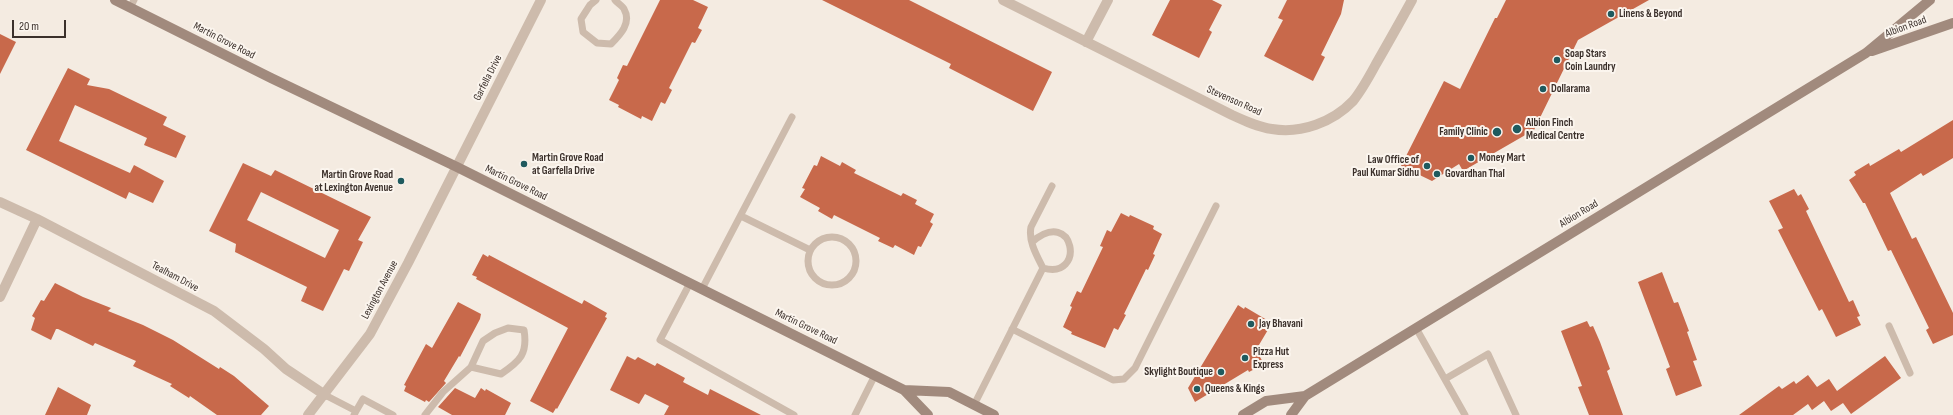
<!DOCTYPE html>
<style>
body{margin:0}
#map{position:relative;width:1953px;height:415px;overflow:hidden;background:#f4ebe1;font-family:"Sofia Sans Condensed",sans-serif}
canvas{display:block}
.scale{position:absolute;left:12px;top:20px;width:54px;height:18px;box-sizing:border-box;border:2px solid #3b302b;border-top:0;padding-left:5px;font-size:12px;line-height:14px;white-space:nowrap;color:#3b302b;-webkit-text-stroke:3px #fbf5ee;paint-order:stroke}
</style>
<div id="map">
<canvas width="1953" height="415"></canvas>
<div class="scale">20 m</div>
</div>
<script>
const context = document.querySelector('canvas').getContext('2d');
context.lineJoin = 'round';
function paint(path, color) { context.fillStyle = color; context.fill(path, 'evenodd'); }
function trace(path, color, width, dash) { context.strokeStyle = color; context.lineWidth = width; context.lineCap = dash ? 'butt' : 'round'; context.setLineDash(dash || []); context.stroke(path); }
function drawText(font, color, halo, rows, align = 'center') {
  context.font = font + ' "Sofia Sans Condensed",sans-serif'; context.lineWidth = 4; context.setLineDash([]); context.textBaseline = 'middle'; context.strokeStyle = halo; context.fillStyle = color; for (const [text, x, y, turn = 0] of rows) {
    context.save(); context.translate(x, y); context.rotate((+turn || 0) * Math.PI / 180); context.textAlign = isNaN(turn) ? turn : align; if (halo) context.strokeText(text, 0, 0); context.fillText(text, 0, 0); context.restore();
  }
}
const building = new Path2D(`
 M660,0H693L708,7L698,28L702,30L695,43L692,42L669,88L672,90L665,104L661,102L652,121L642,116L641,119L618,107L619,105L609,100L619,80L617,78L623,65L627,66Z
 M822,0H909L1052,72L1033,111L949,68L951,64Z
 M1170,0H1212L1222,5L1209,30L1212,32L1199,58L1152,35Z
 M1287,0H1344L1341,14L1321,55L1325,57L1313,81L1264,56L1283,20L1278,18Z
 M1506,0H1649L1578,40L1534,130L1463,171L1459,164L1432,181L1401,166L1444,81L1460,89L1495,18H1497Z
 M0,34L16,42L0,74Z
 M68,68L90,79L87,85L109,89L167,117L163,125L186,136L176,158L144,145L147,138L75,105L59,141L130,173L134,165L164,181L153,203L129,192L126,199L26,150Z
 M1953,120V158L1923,176L1921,173L1890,193L1912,239L1916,237L1953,313V335L1933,344L1926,330L1929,328L1891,250L1888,251L1865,203H1863L1849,180L1856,175L1854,172L1869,163L1870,166L1899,149L1901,152Z
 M821,156L840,166L842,162L856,170L854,173L901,196L903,193L917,200L915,204L934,214L930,222L933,224L921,247L918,246L914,255L895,245L893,248L878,241L880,238L834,215L832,219L818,211L820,208L800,197L805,189L802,188L814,165L817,166Z
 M243,163L271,176L275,170L371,217L358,240L363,242L349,271L344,269L323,311L301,301L307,287L235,252L236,244L209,231ZM261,192L339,230L325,258L247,220Z
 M1794,189L1798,196L1801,194L1809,209L1806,211L1849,302L1853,300L1860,316L1857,317L1861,325L1836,337L1822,309L1819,311L1778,230L1783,228L1769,201Z
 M1121,213L1129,217L1130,215L1154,226L1153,229L1162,234L1153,254L1155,255L1148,270L1146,269L1124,314L1126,315L1118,330L1114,328L1105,348L1071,334L1072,332L1063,327L1072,307L1070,306L1077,291L1081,293L1103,247L1100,246L1107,230L1111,232Z
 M483,254L488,257L489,255L582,304L584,300L607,313L605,317L607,318L557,409L556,408L553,413L530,401L568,328L476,279L477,277L472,275Z
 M1662,272L1674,303L1678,302L1689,331L1687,332L1697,360L1693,361L1702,386L1676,396L1666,369L1670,367L1638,282Z
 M55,283L83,297L111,308L108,311L143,325L173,340L219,369L220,367L234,376L269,406L261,415H217L190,396L189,398L170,386L172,384L133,366L136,361L95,343L93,346L58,329H56L51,340L31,330L35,318L32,316L41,300L44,301Z
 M458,302L481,314L480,319L460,357L459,356L444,381L446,383L429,402L426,400L425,402L404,391L406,386L404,385L426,344L432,348Z
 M1238,305L1244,309L1245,307L1272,323L1256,350L1264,364L1249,372L1248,370L1195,402L1188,388Z
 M1587,321L1590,327L1593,326L1600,342L1610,369L1607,371L1623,415H1589L1578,387L1582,386L1561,331Z
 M627,356L635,360L638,357L655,366L657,363L685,378L683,382L708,395L710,389L761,415H664L669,406L645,394L639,404L610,390Z
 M1885,356L1901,378L1851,414L1843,403L1831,411L1824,401L1812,410L1808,404L1793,415H1739L1779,386L1782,389L1794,381L1796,384L1808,375L1817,387L1829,379L1837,391Z
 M58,387L91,405L87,415H45Z
 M455,388L475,398L481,388L485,391L486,389L511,403L505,415H452L438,407Z`);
const lane = new Path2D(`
 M596,0L590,5L581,19L583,32L597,43L611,44C620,35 632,23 624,9C623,6 617,3 615,0
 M130,8L134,0
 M741,216L810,250
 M808 261a24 24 0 1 1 48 0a24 24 0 1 1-48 0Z
 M1032,242C1075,205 1086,281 1043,268C1037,256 1028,241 1031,227L1052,186
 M690,283L660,340L794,415
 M702,289L792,117
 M1889,326L1910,373
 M1416,328L1465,415
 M1012,329L1113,380L1124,379L1135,368L1216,206
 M1445,379L1488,354L1516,415
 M325,395L356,411L354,415
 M974,405L1043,268
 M356,411L363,399L393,415
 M425,415L443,392L471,367L483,341L495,333L508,328L524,330C528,354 520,361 501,374L471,367
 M855,415L875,375`);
const street = new Path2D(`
 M1003,0L1232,115C1245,121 1258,127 1272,129C1301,134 1333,122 1353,101C1362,90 1369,77 1376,64C1388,43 1400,22 1412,0
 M1086,42L1108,0
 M0,202L37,219L214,311L264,349L286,369L325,395
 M0,297L37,219
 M308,415L370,334L408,263L541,0`);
const secondary = new Path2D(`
 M115,0L271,78L457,167L904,390L928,415
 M1872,51L1953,23
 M904,390L949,392L994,415
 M1243,415L1266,401L1305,396
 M1291,415L1305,396L1866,53L1930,0`);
const markers = [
 [1611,14,4,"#1f5a5e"],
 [1557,60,4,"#1f5a5e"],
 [1543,89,4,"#1f5a5e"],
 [1517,129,5,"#1f5a5e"],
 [1497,132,5,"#1f5a5e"],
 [1471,158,4,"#1f5a5e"],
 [524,164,4,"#1f5a5e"],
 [1427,166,4,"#1f5a5e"],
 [1437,174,4,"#1f5a5e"],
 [401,181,4,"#1f5a5e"],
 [1251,324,4,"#1f5a5e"],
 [1245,358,4,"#1f5a5e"],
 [1221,372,4,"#1f5a5e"],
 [1197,389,4,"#1f5a5e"]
];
const poiNames = [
 ["Linens & Beyond",1619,14],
 ["Soap Stars",1565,54],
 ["Coin Laundry",1565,67],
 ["Dollarama",1551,89],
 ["Albion Finch",1526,123],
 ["Medical Centre",1526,136],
 ["Family Clinic",1488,132,"right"],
 ["Martin Grove Road",532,158],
 ["at Garfella Drive",532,171],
 ["Money Mart",1479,158],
 ["Law Office of",1419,160,"right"],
 ["Paul Kumar Sidhu",1419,173,"right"],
 ["Govardhan Thal",1445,174],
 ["Martin Grove Road",393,175,"right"],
 ["at Lexington Avenue",393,188,"right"],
 ["Jay Bhavani",1259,324],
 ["Pizza Hut",1253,352],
 ["Express",1253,365],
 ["Skylight Boutique",1213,372,"right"],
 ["Queens & Kings",1205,389]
];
const streetNames = [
 ["Albion Road",1906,27,-20],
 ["Martin Grove Road",224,41,27],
 ["Garfella Drive",488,78,-63],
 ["Stevenson Road",1234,101,24],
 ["Martin Grove Road",516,183,26],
 ["Albion Road",1579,214,-31],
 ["Tealham Drive",175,277,28],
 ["Lexington Avenue",380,290,-62],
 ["Martin Grove Road",806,327,26]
];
paint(building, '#c8694b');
trace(lane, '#cdbbac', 7);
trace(street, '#cdbbac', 10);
trace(secondary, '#a18a7d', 10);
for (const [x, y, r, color] of markers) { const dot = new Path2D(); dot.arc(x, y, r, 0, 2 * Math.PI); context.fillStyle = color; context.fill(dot); trace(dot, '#fbf5ee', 1.5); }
drawText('bold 11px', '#3b302b', '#fbf5ee', poiNames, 'left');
drawText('11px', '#3b302b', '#fbf5ee', streetNames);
</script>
